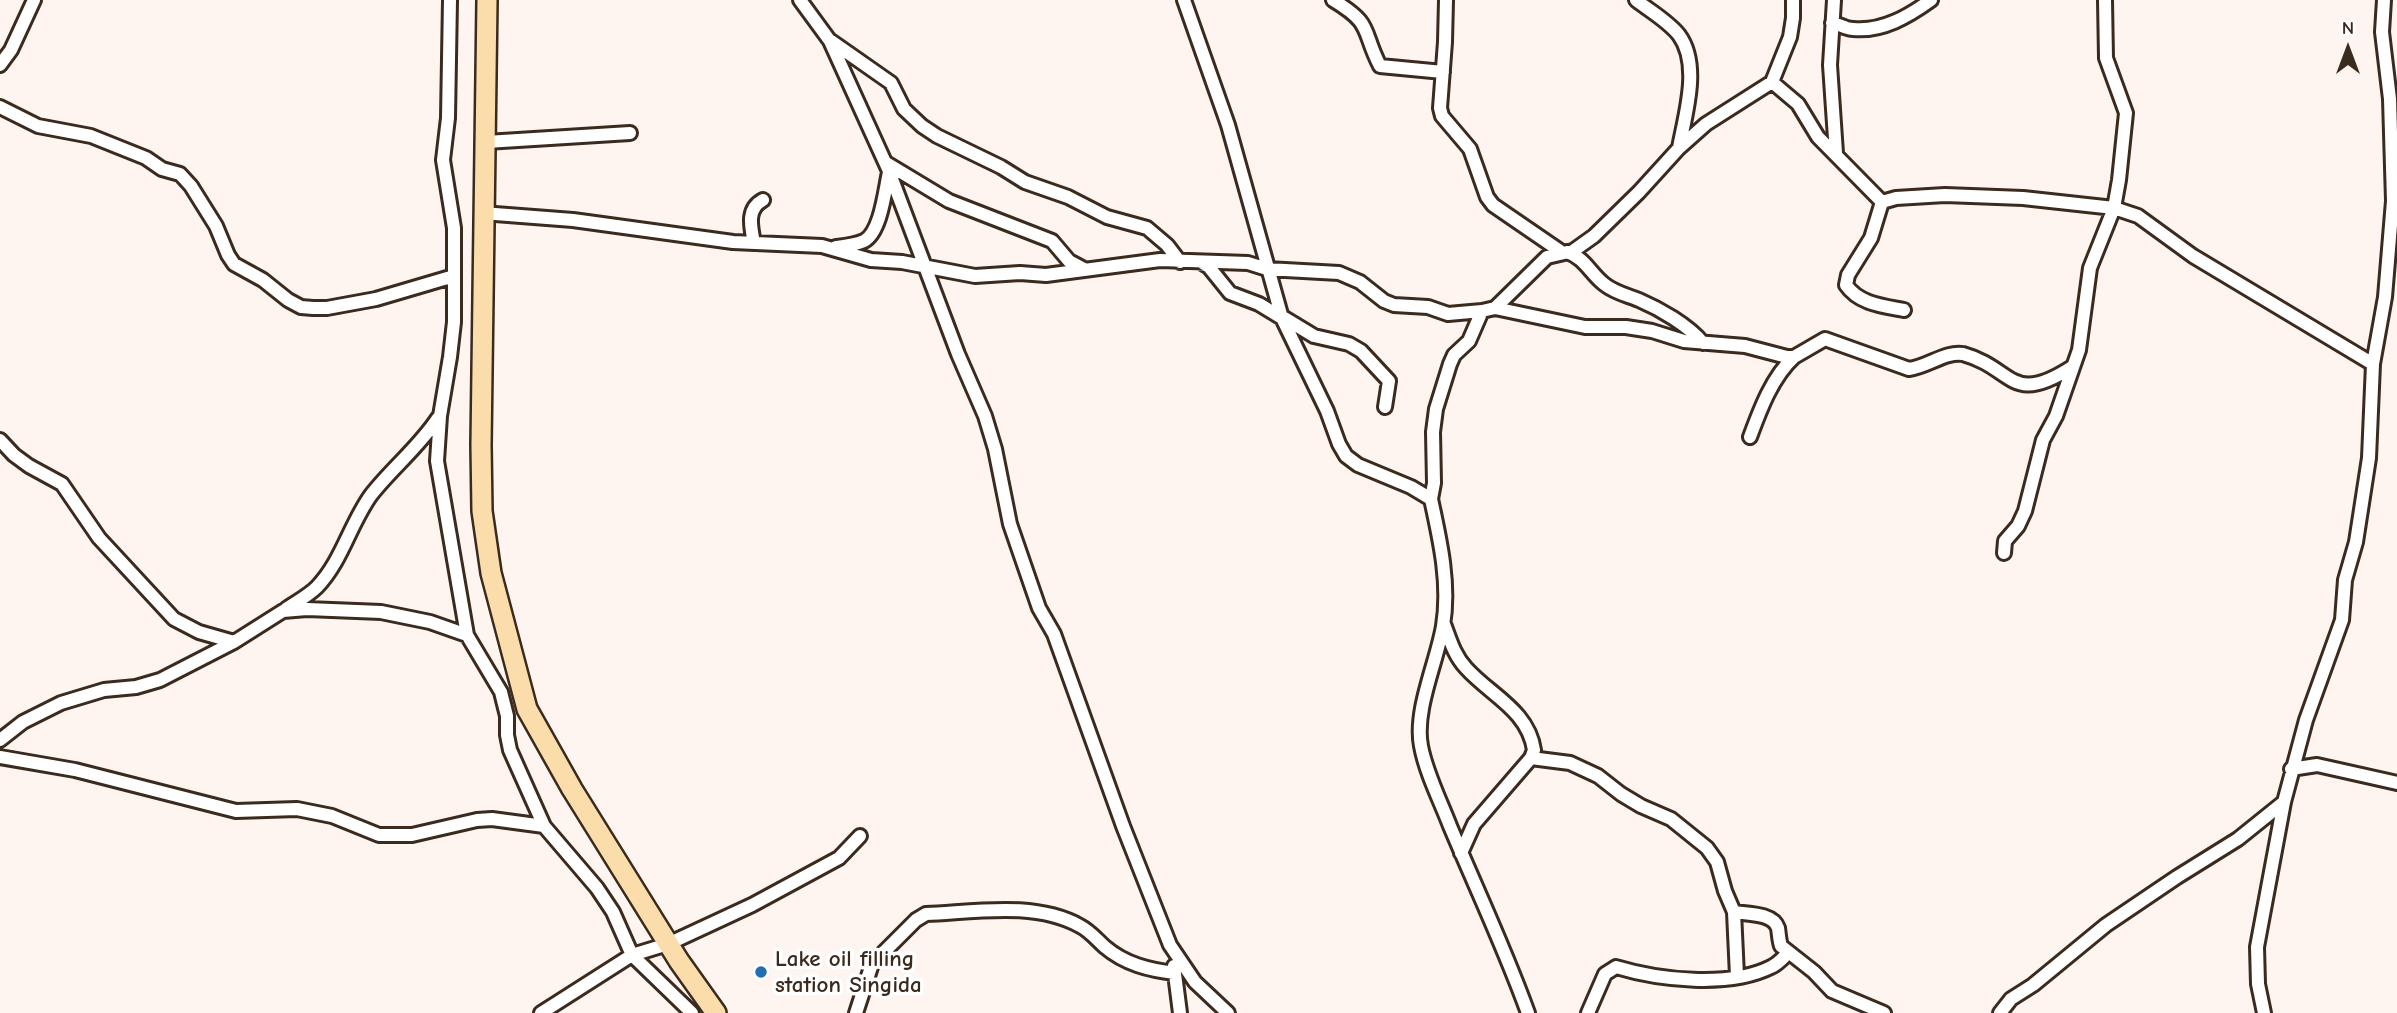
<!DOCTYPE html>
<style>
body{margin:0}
#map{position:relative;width:2397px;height:1013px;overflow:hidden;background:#fef5f1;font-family:"Comic Neue",sans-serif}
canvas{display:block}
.north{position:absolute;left:2313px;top:14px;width:70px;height:70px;-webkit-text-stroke:5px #fff;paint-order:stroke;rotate:0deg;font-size:19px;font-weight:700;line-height:28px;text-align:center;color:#3b2a1e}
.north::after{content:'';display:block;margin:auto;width:24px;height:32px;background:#3b2a1e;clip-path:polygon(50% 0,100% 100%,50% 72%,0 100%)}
</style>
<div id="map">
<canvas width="2397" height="1013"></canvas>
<div class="north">N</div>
</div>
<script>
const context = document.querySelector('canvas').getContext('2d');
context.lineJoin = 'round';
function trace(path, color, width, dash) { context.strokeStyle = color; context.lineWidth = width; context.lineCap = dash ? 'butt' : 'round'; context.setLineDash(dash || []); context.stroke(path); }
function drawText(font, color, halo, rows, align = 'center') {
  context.font = font + ' "Comic Neue",sans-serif'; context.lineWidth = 7; context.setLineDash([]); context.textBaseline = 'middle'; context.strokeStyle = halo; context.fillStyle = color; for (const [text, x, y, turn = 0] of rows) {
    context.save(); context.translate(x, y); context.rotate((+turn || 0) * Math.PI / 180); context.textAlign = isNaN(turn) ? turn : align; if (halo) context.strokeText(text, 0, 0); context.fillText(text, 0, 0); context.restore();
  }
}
const minor = new Path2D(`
 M450,0L448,118L443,160L454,228V322L450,357L440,416L437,461L467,635L501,692L507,716V735L510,750L544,826
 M800,0L830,41L889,171L958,354L985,416L995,449L1010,524L1039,608L1054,634L1123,826L1170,945L1195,982L1228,1013
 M1184,0L1228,125L1282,318L1327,411L1339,444L1346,456L1358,465L1411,487L1431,499C1440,540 1450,584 1443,626C1437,662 1414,710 1421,746C1426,773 1440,800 1450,826C1476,888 1505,949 1528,1013
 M1333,0C1374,25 1361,29 1380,66L1443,72
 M1446,0L1445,42L1440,108L1442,116L1470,149L1487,197L1493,205L1563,253
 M1636,0C1650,11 1668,21 1679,35C1701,65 1685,115 1679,148
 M1834,0L1830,65L1836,153
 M1832,23C1840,24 1845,29 1853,29C1882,32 1909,16 1931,0
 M831,41L891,83L904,109L922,126L937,136L1001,167L1025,182L1068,197L1107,217L1147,228L1167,245L1180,262
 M0,65L11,50L34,0
 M1772,82L1798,104L1818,137L1882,202
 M0,107L38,126L91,136L146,158L162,169L180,174L191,186L216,226L228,255L234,264L263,280L288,300L301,307L313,308H327L376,299L454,276
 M486,142L630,133
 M886,163L949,201L1052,241L1069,261L1084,269
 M1882,202L1896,198L1945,195L2023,198L2114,208L2138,216L2193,256L2373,364
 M1882,202L1871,238L1848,275L1846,285C1859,304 1883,306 1904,310
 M482,213L573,220L733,242L822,246L871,260L902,262L975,276L1020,273L1046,275L1160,260L1248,263L1267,269L1339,273L1360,282L1384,301L1394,305L1428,307L1448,314L1482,311L1495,308L1585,327H1626L1652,331L1684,341L1745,346L1787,357H1794L1825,339L1909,369C1927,367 1946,351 1963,354C2014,368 2010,407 2072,367
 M754,243C751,227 746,209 763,200
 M836,247C845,246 855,245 864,241C881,232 885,190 889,172
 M1567,252C1585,258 1590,273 1604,284C1615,293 1627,295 1639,300C1660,309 1688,325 1703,343
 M1201,262L1209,267L1230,293L1259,304L1282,318
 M1495,308L1547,257L1573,251L1594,236L1639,192L1679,148L1706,124L1772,82L1790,37L1793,18V0
 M1281,316L1314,336L1349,344L1361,351L1389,381L1385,407
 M1750,437C1760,410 1772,377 1794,357
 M0,440L14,455L29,466L62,484L99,538L174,619L199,632L234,642
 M1431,499L1434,483L1433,432L1436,409L1450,364L1454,355L1469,341L1482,311
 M2004,553L2005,541L2018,526L2025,511L2043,440L2056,416L2079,350L2090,268L2114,208L2119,180L2126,113L2106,58L2105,0
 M286,609C296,602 308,596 317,587C342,561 350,524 371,495C392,468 419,447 438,418
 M1444,624C1450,640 1454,655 1466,668C1490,695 1528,710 1534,750L1531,758L1474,824L1461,853
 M0,740L23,722L61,703L104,690L136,687L160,680L234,642L283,611L307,609L381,612L430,622L467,635
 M0,757L75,770L236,811L297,809L332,816L379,835H412L477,820L492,819L544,826L597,888L613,912L632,955L692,1013
 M1531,758L1570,763L1598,776L1621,794L1641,806L1671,819L1707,848L1717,862L1725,891L1734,912L1737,976
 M2291,769L2317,765L2397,783
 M1734,912C1748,914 1773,913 1778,928C1779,934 1779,940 1781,946L1814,972L1832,991L1884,1013
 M1174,966L1180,1013
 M541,1013L632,955L668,944L752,905L839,858L860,836
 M856,1013L872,964L916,920L926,914C975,912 1035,901 1080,926C1090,931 1097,940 1105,947C1125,964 1149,970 1175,973
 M1588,1013L1605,974L1616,967C1659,980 1729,988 1771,967C1778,964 1783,958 1788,953
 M2000,1013L2011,999L2033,985L2106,925L2177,877L2238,839L2284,802
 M2264,1013L2258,984L2257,947L2284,802L2306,720L2342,620L2345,580L2356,542L2369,458L2373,364L2385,297L2393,201L2390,99L2382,32L2384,0`);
const trunk = new Path2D(`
 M487,0L481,445L482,511L491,573L527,709L572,789L679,961L716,1013`);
const markers = [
 [761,972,7,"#1f6fb2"]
];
const poiNames = [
 ["Lake oil filling",775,959],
 ["station Singida",775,985]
];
trace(minor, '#3b2a1e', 18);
trace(trunk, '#3b2a1e', 24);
trace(minor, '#fff', 12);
trace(trunk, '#faddab', 19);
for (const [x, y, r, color] of markers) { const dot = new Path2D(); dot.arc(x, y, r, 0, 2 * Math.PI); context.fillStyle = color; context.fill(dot); trace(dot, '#fff', 2.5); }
drawText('bold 23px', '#3b2a1e', '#fff', poiNames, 'left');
</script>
